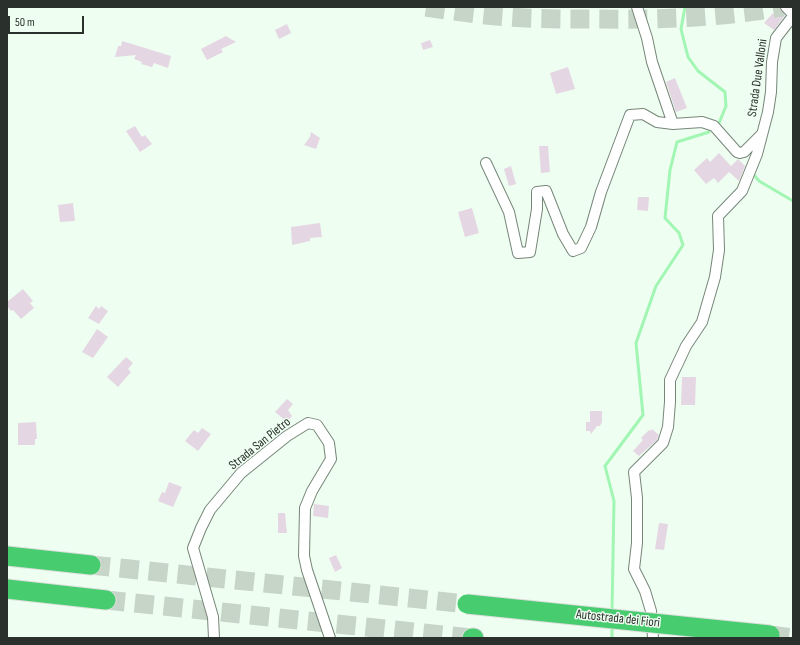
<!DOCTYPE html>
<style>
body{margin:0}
#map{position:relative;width:800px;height:645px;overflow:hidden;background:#eefef1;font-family:"Sofia Sans Condensed",sans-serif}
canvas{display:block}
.frame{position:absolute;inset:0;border:8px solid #2a302b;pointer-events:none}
.scale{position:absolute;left:8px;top:16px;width:76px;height:18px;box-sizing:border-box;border:2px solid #2a302b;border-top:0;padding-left:5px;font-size:12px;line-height:14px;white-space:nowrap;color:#2a302b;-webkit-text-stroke:3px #eefef1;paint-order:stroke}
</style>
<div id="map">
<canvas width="800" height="645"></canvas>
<div class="frame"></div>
<div class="scale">50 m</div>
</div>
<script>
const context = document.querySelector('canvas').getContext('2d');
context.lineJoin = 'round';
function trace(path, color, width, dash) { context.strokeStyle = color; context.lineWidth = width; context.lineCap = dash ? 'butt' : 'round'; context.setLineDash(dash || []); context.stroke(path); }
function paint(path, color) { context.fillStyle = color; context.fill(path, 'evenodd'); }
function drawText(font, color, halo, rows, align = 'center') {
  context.font = font + ' "Sofia Sans Condensed",sans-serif'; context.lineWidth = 3; context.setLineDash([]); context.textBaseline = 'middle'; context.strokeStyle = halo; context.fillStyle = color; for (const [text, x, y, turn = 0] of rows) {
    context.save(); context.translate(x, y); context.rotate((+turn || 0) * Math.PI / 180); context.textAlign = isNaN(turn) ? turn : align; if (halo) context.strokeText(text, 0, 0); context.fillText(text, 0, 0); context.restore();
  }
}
const stream = new Path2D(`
 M685,7L681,29L688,57L698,71L725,92L726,106L719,123
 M754,175L759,181L793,201
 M612,612L614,501L605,466L643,415L636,343L656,286L683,245L679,233L665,218L670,170L677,142L709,132
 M612,638V626`);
const building = new Path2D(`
 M773,13L778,18L783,13L785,15L774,30L764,23Z
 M287,24L291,33L279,39L275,30Z
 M226,36L236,42L221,49L223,52L207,60L201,49Z
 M430,40L433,47L423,50L421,43Z
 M122,41L171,56L168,68L154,63L152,67L141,64L142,62L134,59L136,55L115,57L118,46H121Z
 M568,67L575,89L556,94L550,73Z
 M675,78L687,108L676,112L666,82Z
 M135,126L142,137L145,135L152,144L140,152L126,131Z
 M311,132L320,138L316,149L304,145L310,137Z
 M539,146H548L550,172L541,173Z
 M719,153L731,166L738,159L745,166L739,181L729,172L718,183L714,178L706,184L694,170L707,158L710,162Z
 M511,166L516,184L509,186L504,169Z
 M638,197H649L648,211L637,210Z
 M73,203L75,221L60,222L58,205Z
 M472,208L479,233L465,237L458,212Z
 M320,223L322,237L310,238V241L292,245L291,227Z
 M23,289L33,301L30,303L34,308L21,319L13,310L11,311L7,306V302Z
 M96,306L99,309L101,306L108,311L99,324L88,318Z
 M97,329L108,337L93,358L82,352Z
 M126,357L133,363L128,369L131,372L118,387L107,377Z
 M682,377H696L695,405H681Z
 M287,399L293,404L288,410L292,416L287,422L275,412Z
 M590,411H602V422H600H602L600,426H597L591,434L590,431H586V422H590Z
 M36,422L37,439H35V445H18V423Z
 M202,428L211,434L198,451L185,441L194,430L198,433Z
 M652,429L659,435L657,440L639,456L633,451L643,440L641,438L649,430L650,431Z
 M169,482L182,487L173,507L158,501L162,492L165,493Z
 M314,504L329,506L328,518L313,516Z
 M278,513H285L287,533H278Z
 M659,523L668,524L664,550L655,549Z
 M336,555L342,568L335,572L329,558Z`);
const highwayTunnel = new Path2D(`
 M426,7C446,10 466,13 486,15C521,19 557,19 592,19C656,20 720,18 783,7
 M91,565L467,604
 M106,600L472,638
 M770,635L793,638`);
const street = new Path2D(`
 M637,7L647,38L652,62L673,124
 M786,7L793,14
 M486,163L509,212L518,253L530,252L537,209V192L546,191L563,234L573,251L581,248L591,227L601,192L630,115L643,114L657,122L673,124L702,122L714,126L737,152L740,153L744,152L762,134
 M214,638L213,617L193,548L201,528L210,510L241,473L287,436L308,423L317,425L329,443L331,459L312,491L305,508L304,556L307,570L330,638
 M653,638L651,611L645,591L634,569L637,543V498L634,472L663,443L668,427L670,402V380L686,346L702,322L715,277L719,250L718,216L742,191L757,154L768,112L771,92L772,62L776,38L793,16`);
const highway = new Path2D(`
 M7,556L91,565
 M7,589L106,600
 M472,638H474`);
const highwayBridge = new Path2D(`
 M467,604L770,635`);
const streetNames = [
 ["Strada Due Valloni",758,78,-82],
 ["Strada San Pietro",260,444,-39],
 ["Autostrada dei Fiori",618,619,6]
];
trace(stream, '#a2f6b3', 3);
paint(building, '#e5d6e3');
trace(highwayTunnel, '#c7d5c9', 19, [19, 10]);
trace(street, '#778679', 12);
trace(highway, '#dddedd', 21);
trace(street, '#fff', 10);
trace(highway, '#47cd6f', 19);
trace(highwayBridge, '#dddedd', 21, []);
trace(highwayBridge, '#47cd6f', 19);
drawText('13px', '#2a302b', '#eefef1', streetNames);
</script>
